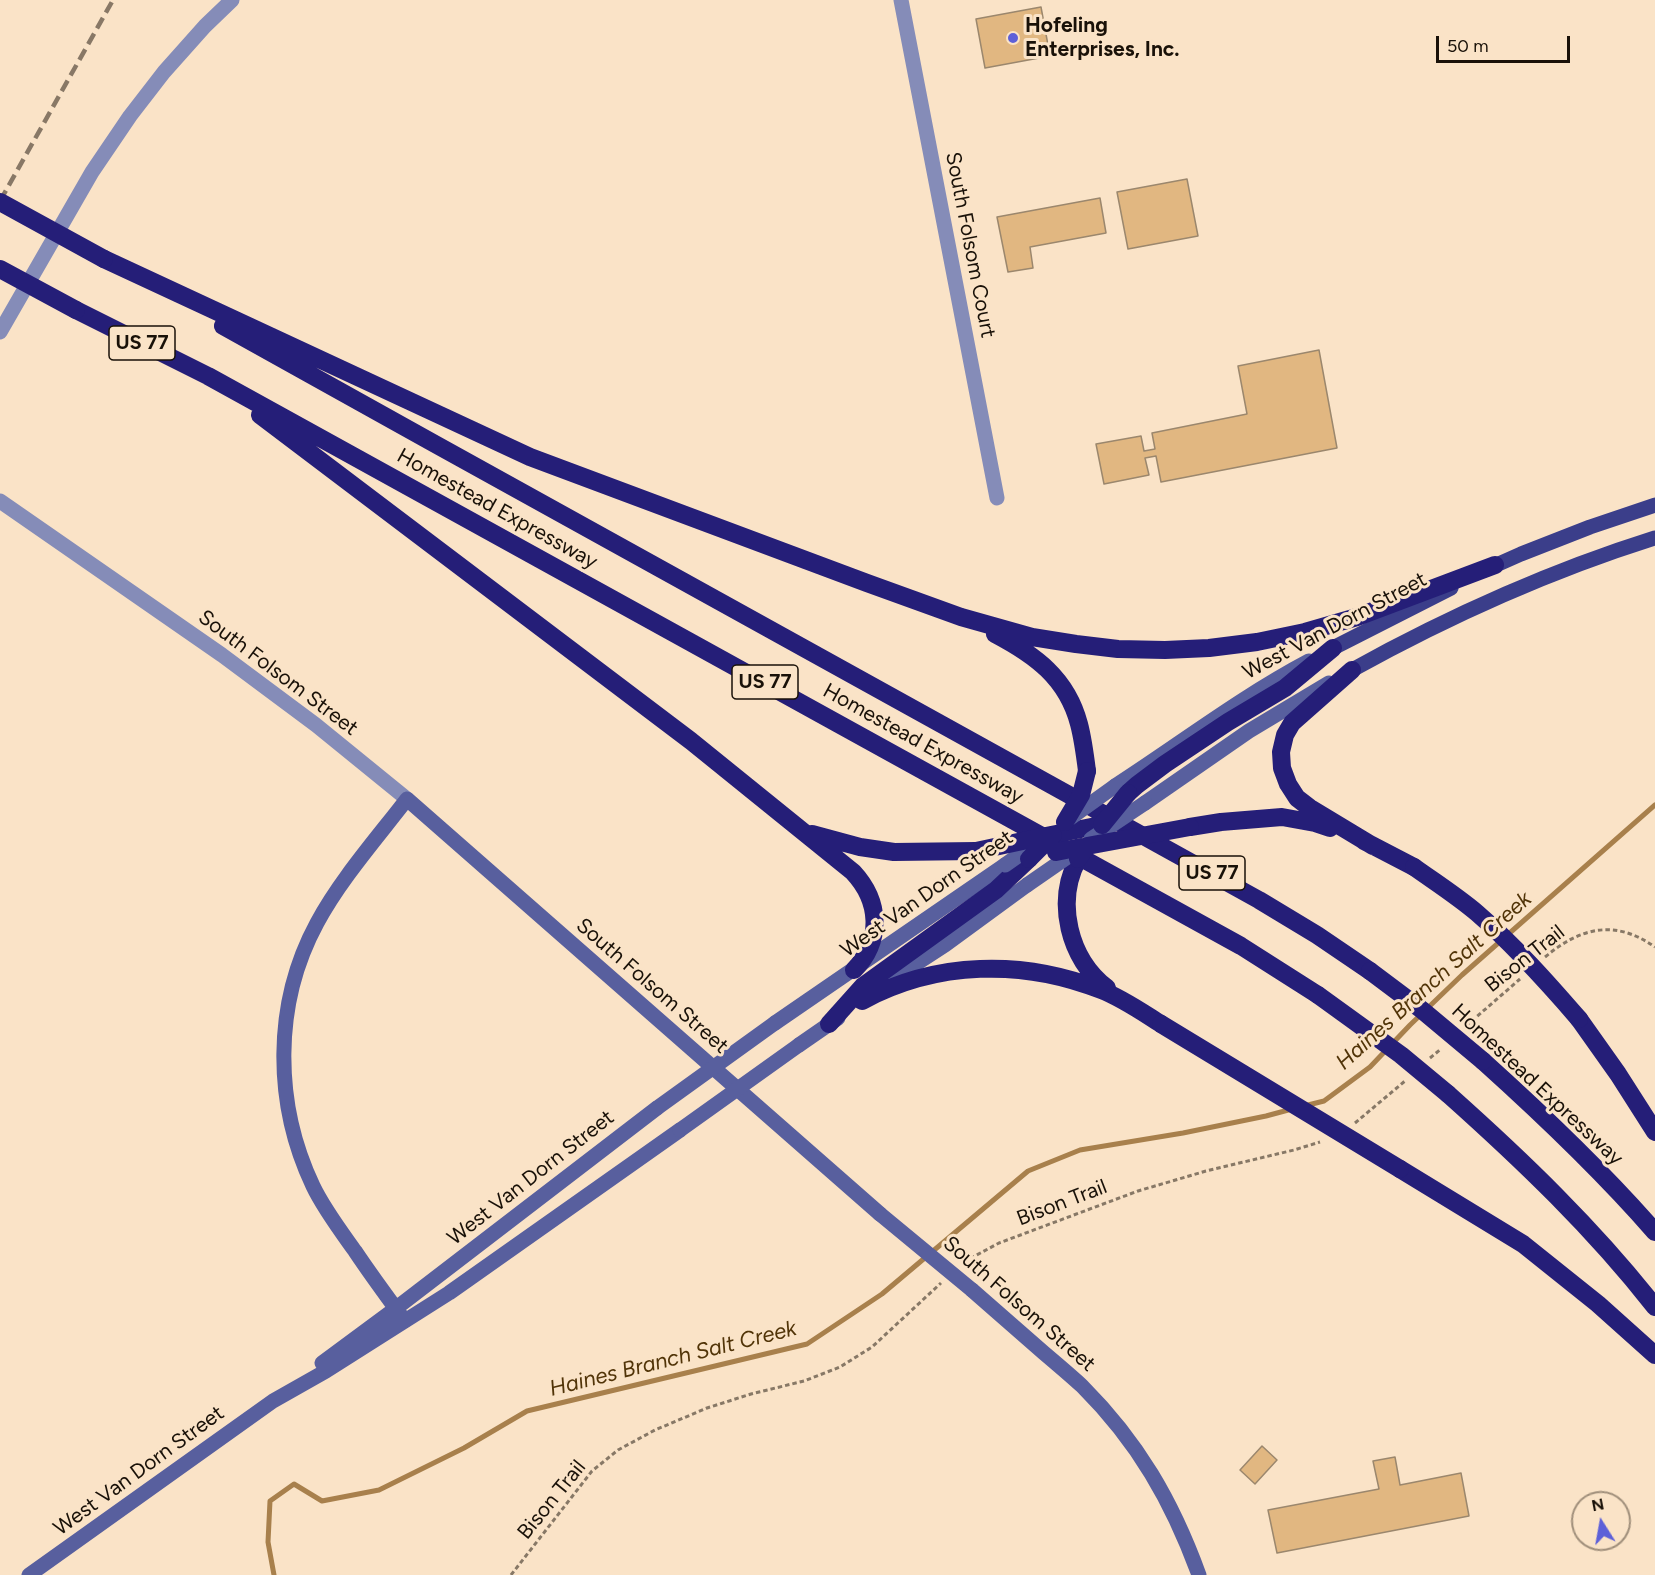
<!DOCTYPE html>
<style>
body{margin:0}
#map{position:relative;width:1655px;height:1575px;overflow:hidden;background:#fae3c7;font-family:Figtree,sans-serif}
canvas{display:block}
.north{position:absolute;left:1571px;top:1491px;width:60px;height:60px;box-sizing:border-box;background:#fae3c7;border:2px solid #a08f7b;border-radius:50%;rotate:349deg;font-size:16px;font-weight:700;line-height:24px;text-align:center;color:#191108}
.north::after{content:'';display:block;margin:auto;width:21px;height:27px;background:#5d60d8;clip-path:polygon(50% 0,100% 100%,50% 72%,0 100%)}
.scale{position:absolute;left:1436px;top:36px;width:134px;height:27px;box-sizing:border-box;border:3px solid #191108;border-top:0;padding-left:8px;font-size:18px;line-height:21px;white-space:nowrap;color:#191108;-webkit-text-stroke:4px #fae3c7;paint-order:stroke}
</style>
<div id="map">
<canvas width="1655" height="1575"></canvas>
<div class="north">N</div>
<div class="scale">50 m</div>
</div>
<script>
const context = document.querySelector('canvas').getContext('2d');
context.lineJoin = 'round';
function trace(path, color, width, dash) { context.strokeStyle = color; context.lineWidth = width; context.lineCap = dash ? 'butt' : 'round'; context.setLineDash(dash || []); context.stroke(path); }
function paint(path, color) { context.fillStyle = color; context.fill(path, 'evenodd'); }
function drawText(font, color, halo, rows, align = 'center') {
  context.font = font + ' Figtree,sans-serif'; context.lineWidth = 6; context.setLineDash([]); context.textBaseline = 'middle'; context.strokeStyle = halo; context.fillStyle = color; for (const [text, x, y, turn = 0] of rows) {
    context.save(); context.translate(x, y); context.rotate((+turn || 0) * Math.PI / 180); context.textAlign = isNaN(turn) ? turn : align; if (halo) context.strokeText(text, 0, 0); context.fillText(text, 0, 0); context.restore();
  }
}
const stream = new Path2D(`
 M1304,1106L1324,1101L1370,1067L1410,1025L1462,975L1655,805
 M274,1575L268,1542L270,1501L294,1484L322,1501L379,1490L464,1448L527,1411L807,1344L882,1294L1028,1171L1080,1150L1183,1133L1266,1116L1292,1109`);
const building = new Path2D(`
 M1041,7L1050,56L985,68L976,19Z
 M1187,179L1198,236L1128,249L1117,192Z
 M1100,198L1106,233L1030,247L1033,268L1008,272L997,217Z
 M1319,350L1337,448L1161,482L1156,456L1145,458L1149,475L1104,484L1096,444L1141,436L1144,451L1155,449L1152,433L1247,414L1238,366Z
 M1262,1446L1277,1460L1255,1484L1240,1470Z
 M1395,1457L1400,1485L1461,1473L1469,1516L1277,1553L1268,1510L1379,1489L1373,1461Z`);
const path = new Path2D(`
 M1545,957C1581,927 1615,919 1655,947
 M1466,1026L1520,979
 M1430,1058L1441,1049
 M1355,1123L1405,1081
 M965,1264L973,1257L999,1243L1138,1191L1206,1171L1294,1150L1320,1142
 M511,1575L592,1471L618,1450L655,1430L707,1408L751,1394L804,1381L840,1367L872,1347L941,1283`);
const minor = new Path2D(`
 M901,0L997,498`);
const tertiary = new Path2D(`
 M0,332L92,172L130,116L164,72L205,26L232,0
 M0,501L222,655L316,725L407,799`);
const secondary = new Path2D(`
 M1115,786C1180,744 1241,697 1309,661
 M1145,803L1249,731L1329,683
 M882,986L945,945L1027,885
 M775,1023L1005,865
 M799,1045L838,1018
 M972,1290C996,1311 1020,1332 1044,1353C1057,1364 1070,1375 1082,1386C1138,1442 1172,1501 1199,1575
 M405,1321C388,1298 371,1275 355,1251C340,1230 324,1209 313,1186C274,1104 273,1004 317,923C340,880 377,838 407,799L880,1214
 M322,1363L395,1309L657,1108
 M29,1575L273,1401L326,1371L449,1293L680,1130`);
const primary = new Path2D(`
 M1485,570L1521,554L1590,527L1655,505
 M1333,648L1451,588
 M1352,670C1448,617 1550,571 1655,538`);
const motorway = new Path2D(`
 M104,259L530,457L867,583L961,617L1032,637L1076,644L1118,649L1165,650L1209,648L1257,642L1305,632L1357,617L1495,565
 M76,310L208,376L1241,946L1318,995
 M223,326L435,444L1259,900L1317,935L1370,971
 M260,415L691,741L853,872C880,901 883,940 854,970
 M995,634C1035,655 1067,678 1079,724C1083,739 1085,755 1087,771
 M1352,670L1292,723L1285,735L1281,752L1282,768L1288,784L1297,798L1310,808L1373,846
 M1128,793L1137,785L1165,764L1228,722L1285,688L1333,648
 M1190,827L1221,822L1282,817L1315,823L1330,828
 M812,834L860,847L894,852L976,851
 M1046,836L1116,822
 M1364,841L1414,867
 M1078,859C1055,902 1069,959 1107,988
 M862,1001C936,961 1023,959 1101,990C1122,998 1142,1012 1161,1024
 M1579,1019L1618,1074L1655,1132
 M829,1024L863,986L996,890L1029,859
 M1483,1061C1543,1115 1602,1171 1655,1232
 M1448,1094C1522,1160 1594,1229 1655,1307
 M1400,1169L1523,1244L1598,1304L1655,1355`);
const rail = new Path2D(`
 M0,201L113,0`);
const secondaryBridge = new Path2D(`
 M1069,819L1115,786
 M1091,839L1145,803
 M1005,865L1039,841
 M1027,885L1079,849
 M657,1108L775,1023
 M680,1130L799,1045
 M880,1214L972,1290`);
const motorwayBridge = new Path2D(`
 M0,202L104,259
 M0,269L76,310
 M1065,822L1081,795L1087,771
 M1102,825L1128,793
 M976,851L1046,836
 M1056,852L1081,847
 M1029,859L1053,835
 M1078,859L1087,846L1190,827
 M1414,867C1435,882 1457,896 1477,913C1514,945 1547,982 1579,1019
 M1370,971L1422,1010L1483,1061
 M1318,995L1401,1055L1448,1094
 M1161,1024L1400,1169`);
const markers = [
 [1013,38,6,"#5d60d8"]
];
const shields = [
 [142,343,66],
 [765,682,66],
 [1212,873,66]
];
const shieldNames = [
 ["US 77",142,343],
 ["US 77",765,682],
 ["US 77",1212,873]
];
const poiNames = [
 ["Hofeling",1025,26],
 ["Enterprises, Inc.",1025,50]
];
const streetNames = [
 ["South Folsom Court",970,245,79],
 ["Homestead Expressway",497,509,29],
 ["West Van Dorn Street",1335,626,-28],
 ["South Folsom Street",278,673,37],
 ["Homestead Expressway",923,744,29],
 ["West Van Dorn Street",927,894,-35],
 ["Bison Trail",1525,959,-38],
 ["South Folsom Street",652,986,41],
 ["Homestead Expressway",1537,1085,43],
 ["West Van Dorn Street",531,1178,-38],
 ["Bison Trail",1062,1203,-21],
 ["South Folsom Street",1019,1304,41],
 ["West Van Dorn Street",139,1471,-36],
 ["Bison Trail",552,1500,-51]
];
const waterNames = [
 ["Haines Branch Salt Creek",1434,981,-42],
 ["Haines Branch Salt Creek",673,1359,-14]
];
trace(stream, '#a8804c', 5);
paint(building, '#e1b781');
trace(building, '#9b876d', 1.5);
trace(path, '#877866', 3, [4.5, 3]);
trace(minor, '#858cb8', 15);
trace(tertiary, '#858cb8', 15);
trace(secondary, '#585f9e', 15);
trace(primary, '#3b3e8a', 15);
trace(motorway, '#251e78', 18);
trace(rail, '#887866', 4.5, [12, 6]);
trace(secondaryBridge, '#585f9e', 15);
trace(motorwayBridge, '#251e78', 18);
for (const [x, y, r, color] of markers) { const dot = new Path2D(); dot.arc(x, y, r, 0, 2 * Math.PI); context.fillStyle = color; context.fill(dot); trace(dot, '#fae3c7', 2); }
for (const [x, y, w] of shields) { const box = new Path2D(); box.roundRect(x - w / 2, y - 17, w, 34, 4.5); context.fillStyle = '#fae3c7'; context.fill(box); trace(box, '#191108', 1.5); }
drawText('bold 20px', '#191108', null, shieldNames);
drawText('bold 21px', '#191108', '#fae3c7', poiNames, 'left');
drawText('21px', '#191108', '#fae3c7', streetNames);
drawText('italic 22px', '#513408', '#fae3c7', waterNames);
</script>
